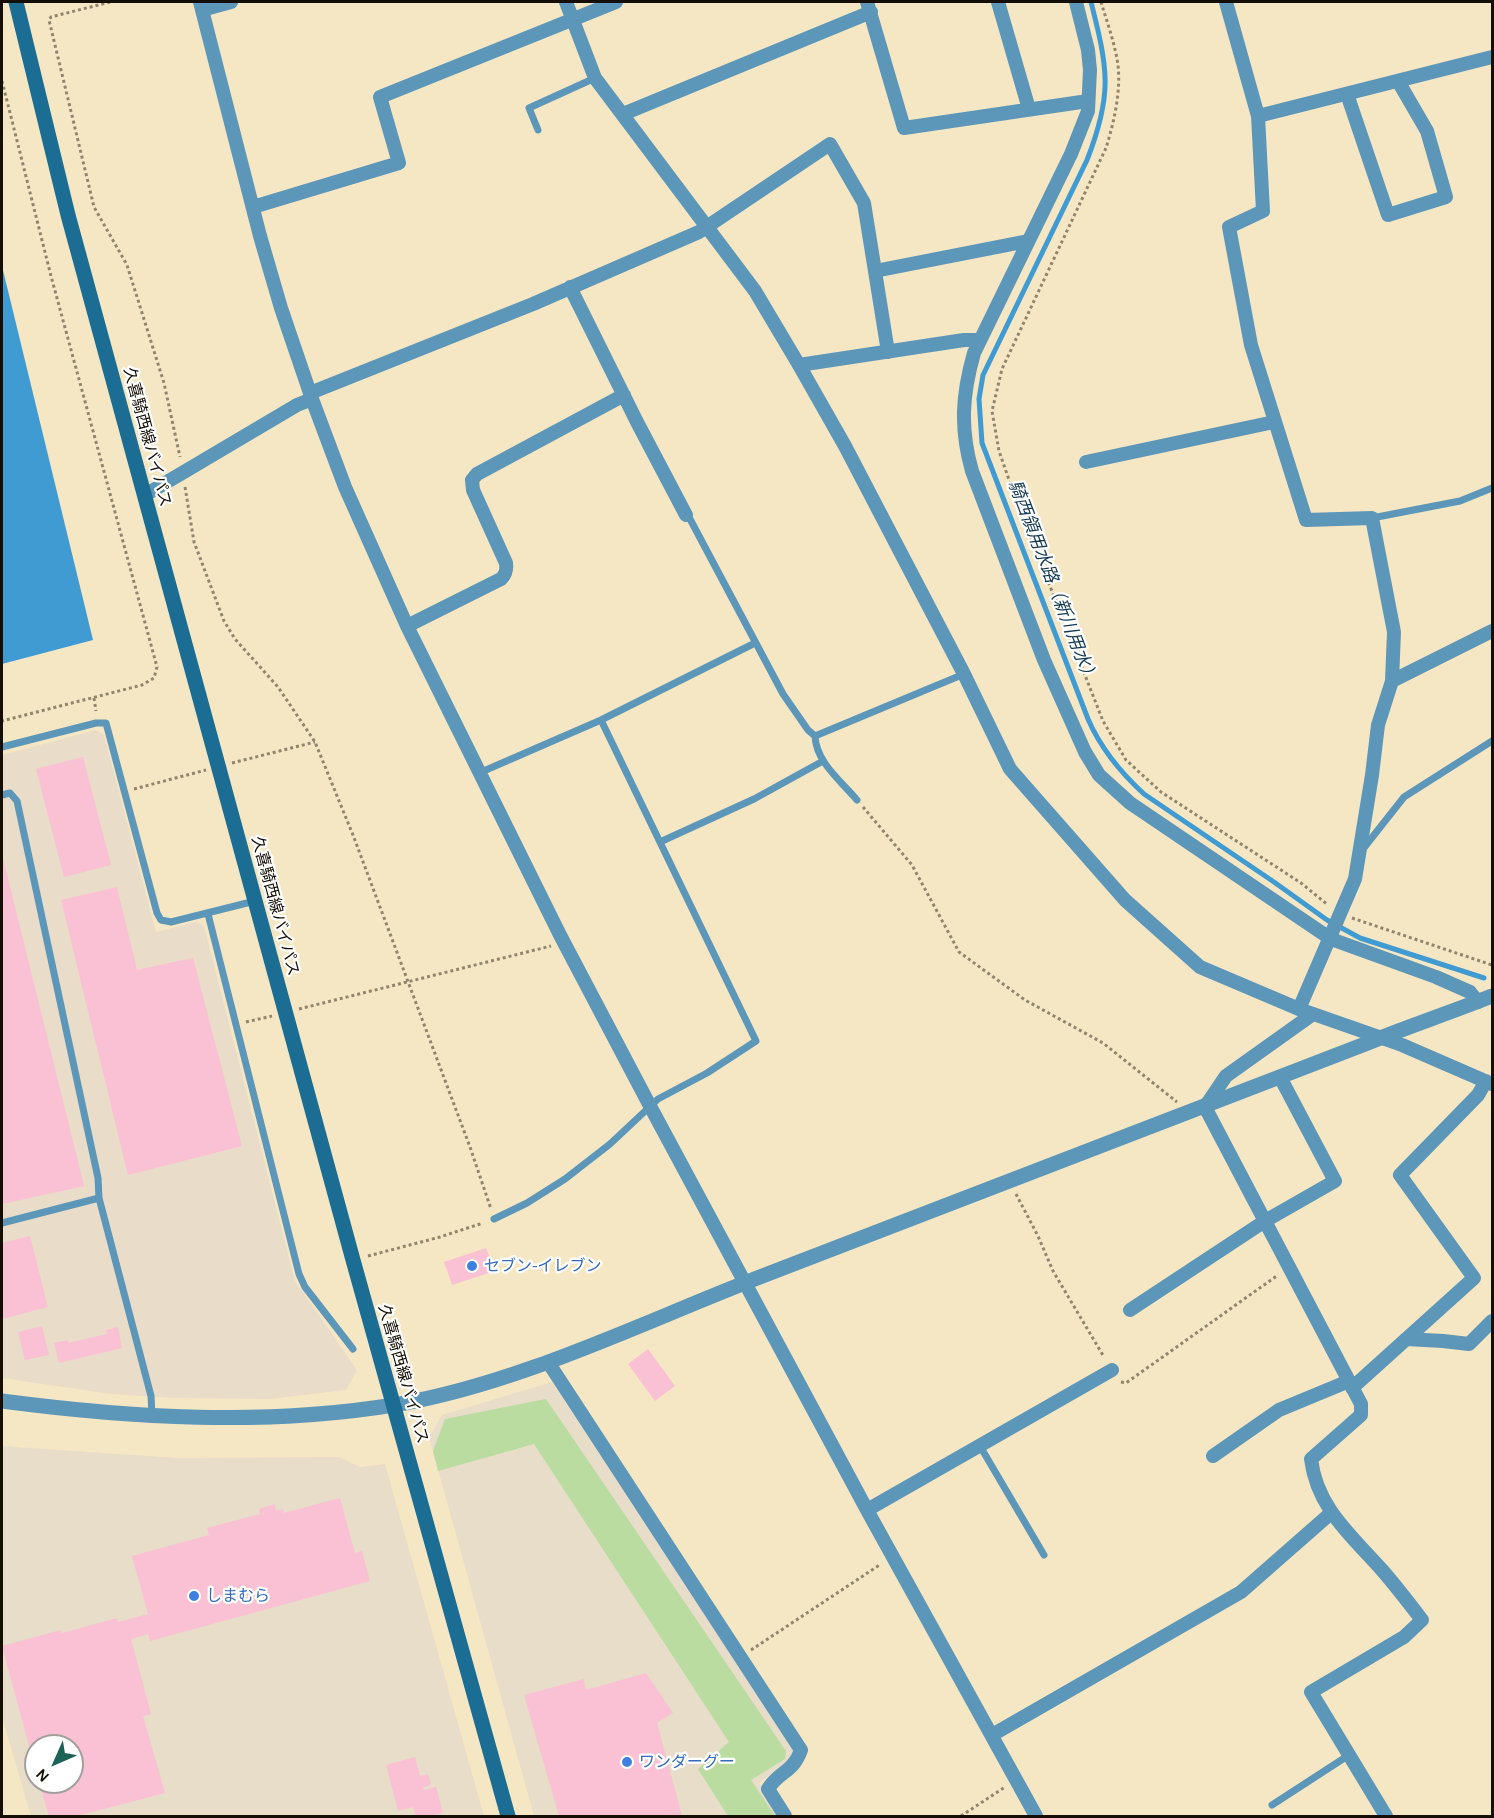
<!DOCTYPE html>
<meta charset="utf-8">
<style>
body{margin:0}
#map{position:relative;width:1494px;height:1818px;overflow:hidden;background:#f6e7c4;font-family:Karla,sans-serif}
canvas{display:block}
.frame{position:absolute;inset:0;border:3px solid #140e04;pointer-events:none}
.north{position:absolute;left:24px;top:1734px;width:60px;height:60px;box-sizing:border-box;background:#fff;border:2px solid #a19f9b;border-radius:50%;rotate:225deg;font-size:16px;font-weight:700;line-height:24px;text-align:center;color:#140e04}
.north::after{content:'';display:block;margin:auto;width:21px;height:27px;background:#1c6357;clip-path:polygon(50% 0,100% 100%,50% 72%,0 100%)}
</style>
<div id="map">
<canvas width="1494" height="1818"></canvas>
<div class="frame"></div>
<div class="north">N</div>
</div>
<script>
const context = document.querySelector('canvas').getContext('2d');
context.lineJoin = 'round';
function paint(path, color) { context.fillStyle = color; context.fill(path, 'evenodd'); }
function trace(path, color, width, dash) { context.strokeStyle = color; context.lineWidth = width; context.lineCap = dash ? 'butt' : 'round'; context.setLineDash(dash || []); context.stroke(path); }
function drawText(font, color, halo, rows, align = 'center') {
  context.font = font + ' Karla,"Noto Sans JP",sans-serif'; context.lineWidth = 4.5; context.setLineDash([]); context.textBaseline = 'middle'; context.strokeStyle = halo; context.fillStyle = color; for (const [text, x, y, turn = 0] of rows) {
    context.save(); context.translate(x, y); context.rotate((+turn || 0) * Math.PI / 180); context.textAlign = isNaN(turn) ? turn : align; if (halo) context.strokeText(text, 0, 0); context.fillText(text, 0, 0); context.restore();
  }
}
const commercial = new Path2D(`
 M552,1382L793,1749L792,1758L759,1783L781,1816H534L429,1437L442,1415Z
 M2,1446L177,1458L339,1457L360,1467L385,1464L484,1816H31L2,1717ZM36,1746H72V1782H36Z`);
const industrial = new Path2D(`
 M96,730L104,735L156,932L196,922L204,926L295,1281L357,1370L346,1390L270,1399L173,1398L111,1394L2,1378V755Z`);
const green = new Path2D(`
 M546,1399L786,1751L785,1759L751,1780L775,1816H728L698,1769L729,1742L534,1444L438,1471L433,1451L445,1419Z`);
const water = new Path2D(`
 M2,266L93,640L2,664Z`);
const stream = new Path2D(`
 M1091,2C1108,69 1113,94 1087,160L983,375L979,399L982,443L1088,719C1101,749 1120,772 1144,794L1274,882L1327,920L1360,938L1484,978`);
const building = new Path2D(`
 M83,757L111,865L64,877L36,769Z
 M2,854L84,1186L2,1204Z
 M117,887L137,970L193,958L242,1146L128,1175L61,900Z
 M30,1236L48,1307L2,1319V1243Z
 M486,1248L495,1271L452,1285L444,1262Z
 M42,1326L49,1355L25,1360L18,1332Z
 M118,1327L122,1348L59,1363L54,1343L68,1340V1343L107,1334L106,1330Z
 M648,1349L675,1386L655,1401L628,1364Z
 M340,1498L355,1553L362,1551L370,1581L150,1641L148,1634L131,1639L151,1714L143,1716L165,1793L77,1816H49L39,1782H72V1746H36L35,1768L2,1646L61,1630L62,1633L117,1618L118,1622L148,1614L132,1556L209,1535L207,1528L260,1514L259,1509L275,1504L276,1511L283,1509L284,1513Z
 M646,1673L673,1713L657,1723L682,1816H559L524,1695L584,1679L586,1690Z
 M415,1757L420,1776L428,1774L431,1785L423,1787L424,1790L436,1787L443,1813L430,1816H416L413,1807L398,1811L386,1765Z`);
const path = new Path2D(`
 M110,2L51,17L49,20L94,207L127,265L164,383L180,457
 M1101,2C1107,22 1115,44 1118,65C1121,92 1114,122 1106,148L1002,369L992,411L999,451L1016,500L1103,721L1126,760L1161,792L1301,883L1328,905
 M2,81L51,276L157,667L154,678L142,685L2,721
 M185,487L194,542L224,621L235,639L278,687L315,742L353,835L470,1147L491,1209
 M94,698L96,711
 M232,763L315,742
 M134,789L206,770
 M863,807L912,865L959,952L1025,1000L1103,1043L1177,1102
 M1352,918L1492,965
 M299,1009L551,946
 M246,1022L272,1016
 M1016,1194L1038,1236L1053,1271L1104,1357
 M368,1256L440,1237L483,1223
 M1121,1382L1126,1383L1278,1275
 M751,1650L881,1564
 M961,1816L1005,1787`);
const service = new Path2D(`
 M538,130L529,108L595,78
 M686,515L690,519L783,694L808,730L815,736C816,762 841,781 857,800
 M1372,518L1460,501L1492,488
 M815,736L964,674
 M2,747L96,723H106L157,913L161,920L171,922L255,901
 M479,773L601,720L755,643
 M2,795L10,793L17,801L98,1178L99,1198L151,1396L152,1415
 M660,842L754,799L823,761
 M1363,849L1404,797L1492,741
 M208,914L299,1274L305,1287L353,1349
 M494,1219L527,1203L565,1179L610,1144L658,1099L707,1073L756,1041L601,720
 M2,1223L99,1198
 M980,1446L1044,1555
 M1272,1805L1349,1755`);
const minor = new Path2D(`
 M200,2L260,236L281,308L312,399L345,487L407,626L560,935L650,1106L867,1510L1036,1816
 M566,2L595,78L755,291L799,365L845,446L964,674L1010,769L1125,900L1200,967L1299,1009L1402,1045L1492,1084
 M867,2L904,128L1088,101
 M998,2L1029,109
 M1076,2L1088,50L1090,70L1088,111L1071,154L974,353C962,395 960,429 972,471L1044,660L1085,752L1099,775L1130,803L1331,939L1436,977L1470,992L1478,1002
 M1226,2L1258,116L1263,211L1229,227L1251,345L1306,520L1372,518L1394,632L1392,681L1378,725L1372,775L1355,879L1299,1009
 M202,10L231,2
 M1347,94L1388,215L1446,197L1427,131L1398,81
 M623,114L871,12
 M1258,116L1492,57
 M253,207L399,163L380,97L616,2
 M875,271L1028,241
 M570,287L637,422L686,515
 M799,365L964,340H980
 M310,393L533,304L699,232L830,144L864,203L888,352
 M1086,462L1274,422
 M145,495L297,405L312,399
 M407,626L501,579C506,574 507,570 506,563L473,490L472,480L477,474L624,395
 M1392,681L1492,631
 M1313,1014L1226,1076L1205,1107L1361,1404V1415L1311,1459C1317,1508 1351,1535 1382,1570C1396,1586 1409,1603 1422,1620L1404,1637L1311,1692L1386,1816
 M1130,1310L1265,1221L1335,1181L1280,1077
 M1406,1339L1443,1341L1469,1344L1492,1321
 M548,1362L801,1750C793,1773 779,1771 768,1789L785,1816
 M1352,1388L1474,1278L1400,1175L1478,1095L1486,1081
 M1213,1456L1279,1410L1349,1381
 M867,1510L1112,1370
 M992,1735L1241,1592L1331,1513`);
const tertiary = new Path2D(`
 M2,1401C131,1418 264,1426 394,1405C520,1384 645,1321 765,1275C964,1200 1162,1123 1360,1046C1404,1028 1449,1013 1492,996`);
const secondary = new Path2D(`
 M16,2L68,215L353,1260L508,1816`);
const markers = [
 [472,1266,6,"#3f7fe0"],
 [194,1596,6,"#3f7fe0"],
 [627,1762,6,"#3f7fe0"]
];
const streetNames = [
 ["久喜騎西線バイパス",147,437,75],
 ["久喜騎西線バイパス",275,906,75],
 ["久喜騎西線バイパス",403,1374,74]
];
const shopNames = [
 ["セブン-イレブン",484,1266],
 ["しまむら",206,1596],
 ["ワンダーグー",639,1762]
];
const waterNames = [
 ["騎西領用水路（新川用水）",1052,582,69]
];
paint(commercial, '#e7ddc8');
paint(industrial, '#e9dcc8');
paint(green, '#badca1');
paint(water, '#409bd3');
trace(stream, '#409bd3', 5);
paint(building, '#fac0d3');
trace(path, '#90856d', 3, [3, 3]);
trace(service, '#5c97b9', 7);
trace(minor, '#5c97b9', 14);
trace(tertiary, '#5c97b9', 15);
trace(secondary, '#1b6d94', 15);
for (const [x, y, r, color] of markers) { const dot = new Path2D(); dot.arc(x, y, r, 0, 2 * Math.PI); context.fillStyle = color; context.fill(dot); trace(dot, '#fff', 2); }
drawText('16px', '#140e04', '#fff', streetNames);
drawText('16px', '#366cbe', '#fff', shopNames, 'left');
drawText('italic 18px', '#143b52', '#fff', waterNames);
</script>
